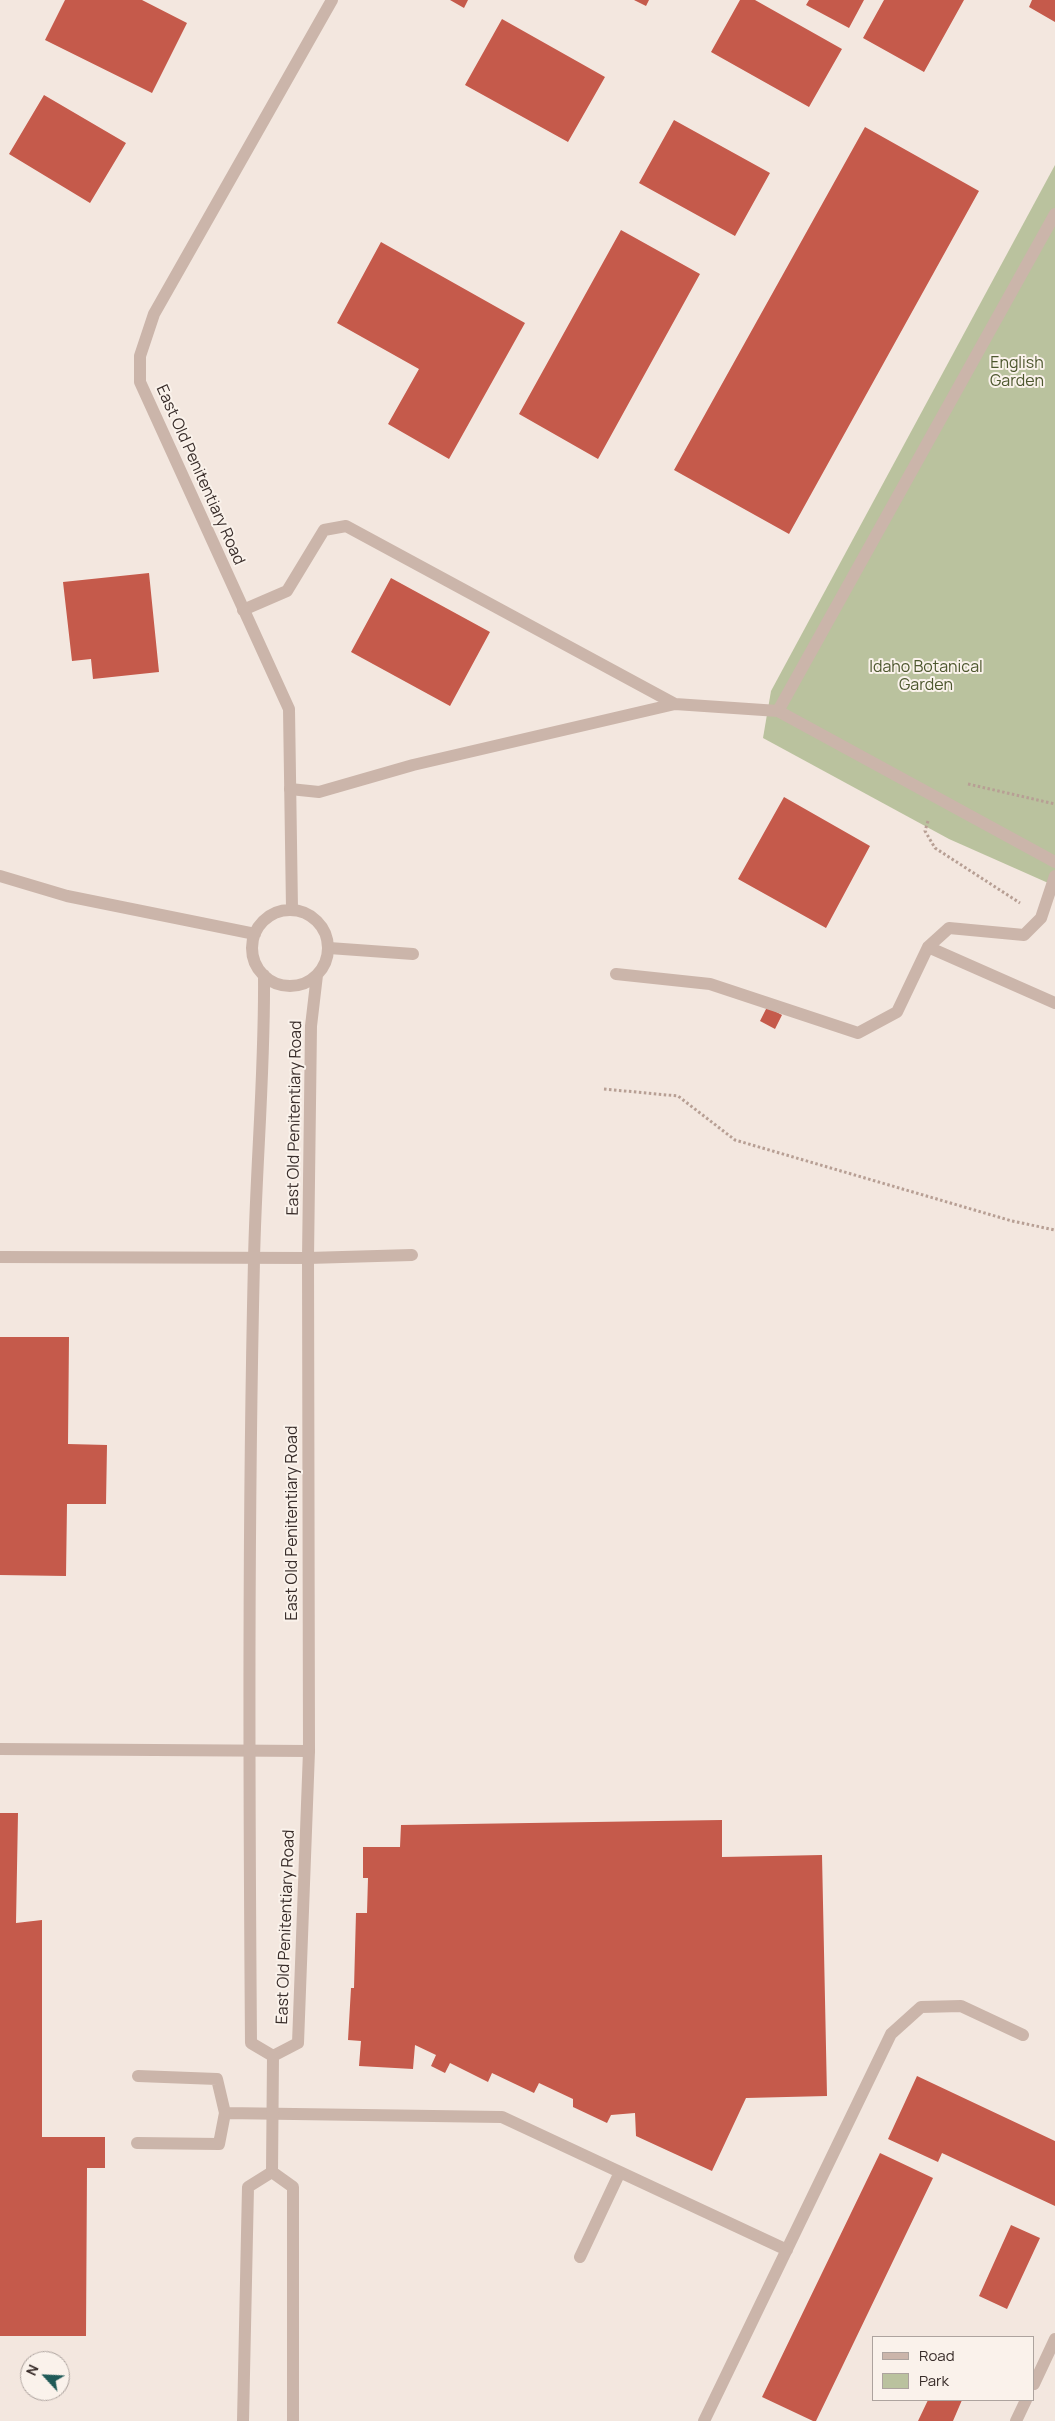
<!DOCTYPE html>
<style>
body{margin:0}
#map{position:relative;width:1055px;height:2421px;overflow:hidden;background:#f3e7df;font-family:Manrope,sans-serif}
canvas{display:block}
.legend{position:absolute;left:872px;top:2336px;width:162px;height:65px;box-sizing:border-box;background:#faf2eb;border:1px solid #ada39e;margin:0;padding:6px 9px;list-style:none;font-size:15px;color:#392d2a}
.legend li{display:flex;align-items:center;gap:10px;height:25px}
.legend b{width:25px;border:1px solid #ada39e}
.north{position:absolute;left:20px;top:2351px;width:50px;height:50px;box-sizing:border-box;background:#faf2eb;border:1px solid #ada39e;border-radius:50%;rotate:295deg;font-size:14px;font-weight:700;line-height:20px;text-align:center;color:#392d2a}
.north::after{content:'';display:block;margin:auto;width:18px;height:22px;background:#1f5a57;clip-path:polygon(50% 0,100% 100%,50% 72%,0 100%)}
</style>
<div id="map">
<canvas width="1055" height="2421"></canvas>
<ul class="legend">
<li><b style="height:6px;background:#cbb5aa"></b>Road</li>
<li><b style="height:14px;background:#bac29e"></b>Park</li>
</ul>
<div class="north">N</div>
</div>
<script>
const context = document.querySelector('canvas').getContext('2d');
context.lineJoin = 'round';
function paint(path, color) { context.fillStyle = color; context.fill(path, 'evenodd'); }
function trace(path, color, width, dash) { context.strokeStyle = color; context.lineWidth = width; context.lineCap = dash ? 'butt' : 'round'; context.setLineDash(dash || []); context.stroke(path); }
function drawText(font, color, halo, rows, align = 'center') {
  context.font = font + ' Manrope,sans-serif'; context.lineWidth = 4; context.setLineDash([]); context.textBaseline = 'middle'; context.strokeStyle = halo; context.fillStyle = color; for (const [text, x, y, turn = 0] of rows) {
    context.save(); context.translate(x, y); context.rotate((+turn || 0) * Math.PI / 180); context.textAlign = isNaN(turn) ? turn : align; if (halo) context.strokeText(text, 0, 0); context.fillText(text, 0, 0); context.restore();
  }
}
const green = new Path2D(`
 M1055,165V886L949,839L763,738L771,691Z`);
const building = new Path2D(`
 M65,0H142L187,23L152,93L45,40Z
 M450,0H468L464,8Z
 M634,0H649L646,6Z
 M740,0H755L842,49L809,107L711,52Z
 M809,0H864L849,28L806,5Z
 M884,0H964L924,72L863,38Z
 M1032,0H1055V22L1029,7Z
 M502,19L605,77L568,142L465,85Z
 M44,95L126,143L90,203L9,154Z
 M674,120L770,173L735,236L639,183Z
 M865,127L979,191L789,534L674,470Z
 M621,230L700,274L598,459L519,414Z
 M381,242L525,323L449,459L388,424L419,369L337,323Z
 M149,573L159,672L93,679L91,659L72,661L63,582Z
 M391,578L490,632L450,706L351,652Z
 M784,797L870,846L826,928L738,879Z
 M767,1007L782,1015L775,1029L760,1021Z
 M0,1337H69L68,1444L107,1445L106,1504H67L66,1576L0,1575Z
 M0,1813H18L16,1923L42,1920V2137H105V2168H87L86,2336H0Z
 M722,1820V1857L822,1855L827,2096L746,2098L712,2171L636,2136L635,2113L611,2115L607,2123L573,2107V2099L539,2083L534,2093L492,2073L488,2082L450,2063L445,2073L431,2066L436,2055L415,2045L413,2069L359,2066L361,2041L348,2040L351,1988H361H354L356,1913H367L368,1878H363V1847H400L401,1825Z
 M917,2076L1055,2141V2206L942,2153L938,2162L888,2139Z
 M880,2153L933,2178L816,2421H813L762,2397Z
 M1011,2225L1040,2238L1007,2309L979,2296Z
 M928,2400H962L953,2421H918Z`);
const path = new Path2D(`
 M968,784L1055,804
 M928,821L925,831L935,848L1020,903
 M604,1089L678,1096L735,1140L1012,1221L1055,1230`);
const service = new Path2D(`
 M243,610L287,591L324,530L346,526L675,704
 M778,711L1055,214
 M290,789L319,792L413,765L675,704L778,711L1055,862
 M928,947L1055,1003
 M329,948L413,954
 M616,974L710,984L858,1033L897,1012L928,947L949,928L1024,935L1041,918L1055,876
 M0,1257L308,1258L412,1255
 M0,1749L309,1751
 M225,2113L502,2117L787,2250
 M137,2143L219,2144L225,2113L217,2079L138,2076
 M580,2257L620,2172
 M704,2421L891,2034L921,2007L961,2006L1023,2035`);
const minor = new Path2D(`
 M0,876L67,896L255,934
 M292,909L289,709L140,382V356L154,314L332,0
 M252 948a38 38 0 1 1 76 0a38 38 0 1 1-76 0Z
 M264,975C265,1070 256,1165 254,1260C248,1521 249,1782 251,2043L273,2056L298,2043L309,1751L308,1258L311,1026L317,975
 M272,2172L293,2187V2421
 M272,2172L273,2056
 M1034,2384L1055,2339
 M243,2421L248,2187L272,2172
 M1016,2421L1026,2400`);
const parkNames = [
 ["English",1017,364],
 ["Garden",1017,382],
 ["Idaho Botanical",926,668],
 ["Garden",926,686]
];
const streetNames = [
 ["East Old Penitentiary Road",200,475,66],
 ["East Old Penitentiary Road",295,1118,-89],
 ["East Old Penitentiary Road",293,1523,-90],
 ["East Old Penitentiary Road",286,1927,-88]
];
paint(green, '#bac29e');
paint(building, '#c55a4b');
trace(path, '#b79f94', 3, [2.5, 2.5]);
trace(service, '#cbb5aa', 12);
trace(minor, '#cbb5aa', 12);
drawText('16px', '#4d572e', '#faf2eb', parkNames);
drawText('16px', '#392d2a', '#faf2eb', streetNames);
</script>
